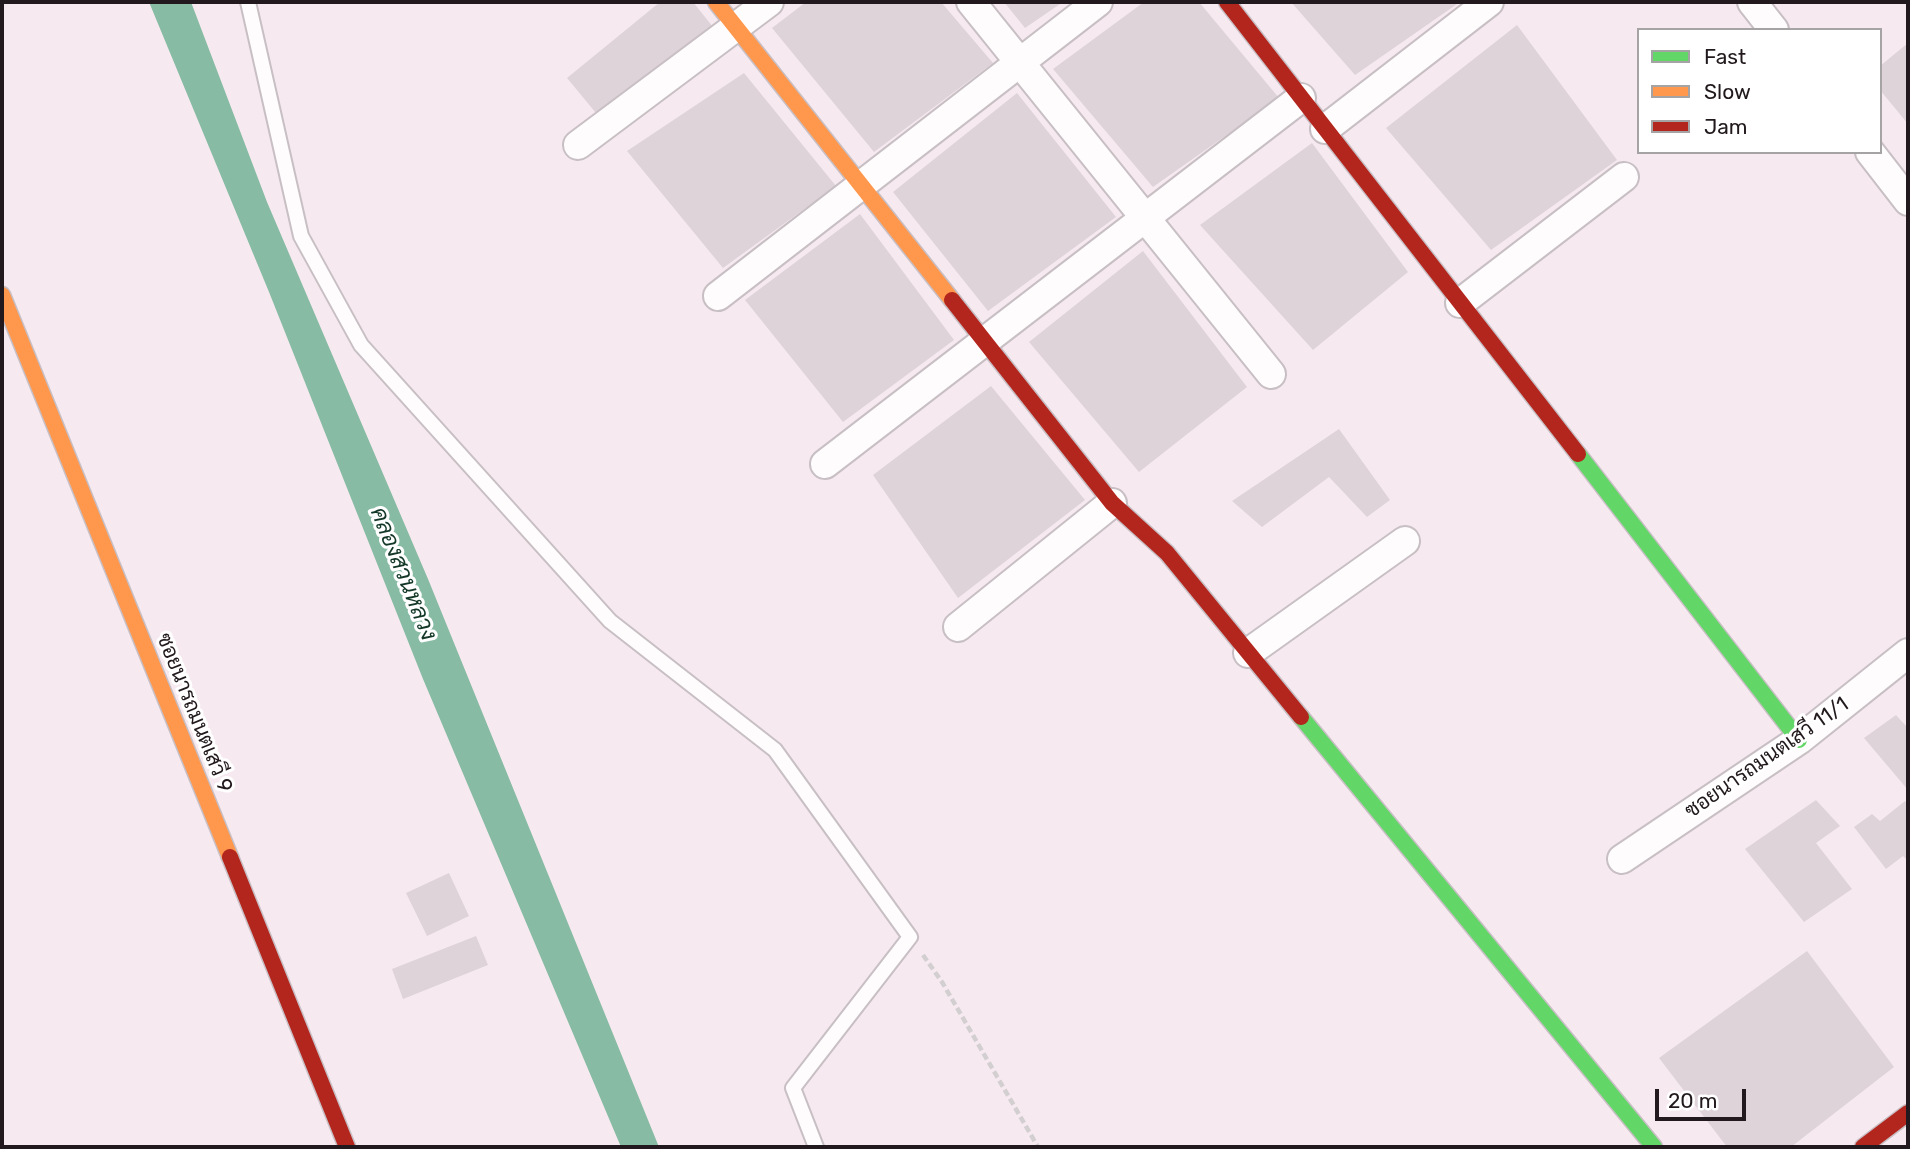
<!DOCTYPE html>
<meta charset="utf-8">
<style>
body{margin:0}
#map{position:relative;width:1910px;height:1149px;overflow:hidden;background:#f6eaf0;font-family:Rubik,sans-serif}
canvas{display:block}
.frame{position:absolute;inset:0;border:4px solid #21191d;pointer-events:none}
.legend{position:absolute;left:1637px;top:28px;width:245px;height:126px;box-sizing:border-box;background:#fff;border:2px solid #a6a3a5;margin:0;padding:9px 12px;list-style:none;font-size:21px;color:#21191d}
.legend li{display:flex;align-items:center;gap:14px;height:35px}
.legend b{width:35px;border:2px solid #a6a3a5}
.scale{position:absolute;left:1655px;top:1089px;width:91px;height:32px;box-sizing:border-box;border:4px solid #21191d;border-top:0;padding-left:9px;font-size:21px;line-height:24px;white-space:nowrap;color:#21191d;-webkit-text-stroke:5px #fff;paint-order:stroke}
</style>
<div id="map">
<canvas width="1910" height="1149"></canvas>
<div class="frame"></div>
<ul class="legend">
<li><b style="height:9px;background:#63d668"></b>Fast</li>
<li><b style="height:9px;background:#ff974d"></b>Slow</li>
<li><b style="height:9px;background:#b3261e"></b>Jam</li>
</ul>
<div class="scale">20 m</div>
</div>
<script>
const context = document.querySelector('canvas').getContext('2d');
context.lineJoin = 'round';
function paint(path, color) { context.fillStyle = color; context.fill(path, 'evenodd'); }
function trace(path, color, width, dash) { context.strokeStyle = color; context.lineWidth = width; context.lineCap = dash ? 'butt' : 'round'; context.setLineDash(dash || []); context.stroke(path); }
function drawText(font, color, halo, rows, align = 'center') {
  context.font = font + ' Rubik,Sarabun,sans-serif'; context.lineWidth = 6; context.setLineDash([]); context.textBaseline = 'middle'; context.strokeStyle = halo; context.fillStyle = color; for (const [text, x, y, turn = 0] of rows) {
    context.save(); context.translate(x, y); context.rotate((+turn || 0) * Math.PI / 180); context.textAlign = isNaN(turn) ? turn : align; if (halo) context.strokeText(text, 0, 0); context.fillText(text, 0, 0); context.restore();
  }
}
const water = new Path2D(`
 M149,2H191L267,202L428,579L659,1147H621L423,679L269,292Z`);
const building = new Path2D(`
 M660,2H693L713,27L596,113L567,78Z
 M806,2H941L993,63L874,152L772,28Z
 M1004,2H1063L1025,28Z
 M1144,2H1199L1279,98L1153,187L1053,69Z
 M1291,2H1460L1355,75Z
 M1517,25L1617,160L1491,250L1386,128Z
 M1908,43V124L1880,90V66Z
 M744,73L836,186L723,268L627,151Z
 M1017,93L1116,217L988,311L893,192Z
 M1312,143L1408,272L1313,350L1200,225Z
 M860,214L954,340L843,422L745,300Z
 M1143,251L1247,387L1139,472L1029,342Z
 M991,386L1085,500L958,598L873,475Z
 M1339,429L1390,500L1367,517L1329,477L1262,527L1232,501Z
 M1896,715L1908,728V790L1864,738Z
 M1816,800L1840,826L1816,843L1852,889L1804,922L1745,849Z
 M1905,801L1908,805V861L1903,856L1886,869L1854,827L1872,814L1880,821Z
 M449,873L469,916L427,936L406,893Z
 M476,936L488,965L403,999L392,969Z
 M1807,951L1894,1067L1791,1147H1727L1659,1058Z`);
const path = new Path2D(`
 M923,955L942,982L1038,1147`);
const lane = new Path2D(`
 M248,2L301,236L361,345L610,621L775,750L910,937L793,1088L816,1147`);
const street = new Path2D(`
 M971,2L1271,374
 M1752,2L1774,30
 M1325,129L1489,2
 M578,145L769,2
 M1870,152L1908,201
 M718,296L1098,2
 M1460,303L1624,177
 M825,464L1301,98
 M958,627L1112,503
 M1248,653L1405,541
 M1622,859L1799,740L1908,653`);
const fast = new Path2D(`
 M1578,454L1799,740
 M1301,717L1654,1147`);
const slow = new Path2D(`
 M716,2L952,300
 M2,295L230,857`);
const jam = new Path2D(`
 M1227,2L1578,454
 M952,300L1112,503L1167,553L1301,717
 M230,857L347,1147
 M1863,1147L1908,1113`);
const streetNames = [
 ["ซอยนารถมนตเสวี 9",194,713,68],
 ["ซอยนารถมนตเสวี 11/1",1767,758,-35]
];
const waterNames = [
 ["คลองสวนหลวง",403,574,68]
];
paint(water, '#87bba4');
paint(building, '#ded3d9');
trace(lane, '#c8bfc4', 18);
trace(street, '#c8bfc4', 32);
trace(fast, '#c8bfc4', 19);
trace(slow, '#c8bfc4', 19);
trace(jam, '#c8bfc4', 19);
trace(path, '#d3cfd1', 4.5, [7, 3.5]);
trace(lane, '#fefcfd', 14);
trace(street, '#fefcfd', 28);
trace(fast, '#63d668', 16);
trace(slow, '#ff974d', 16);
trace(jam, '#b3261e', 16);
drawText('21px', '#21191d', '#fff', streetNames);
drawText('italic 23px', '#133828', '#fff', waterNames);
</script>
